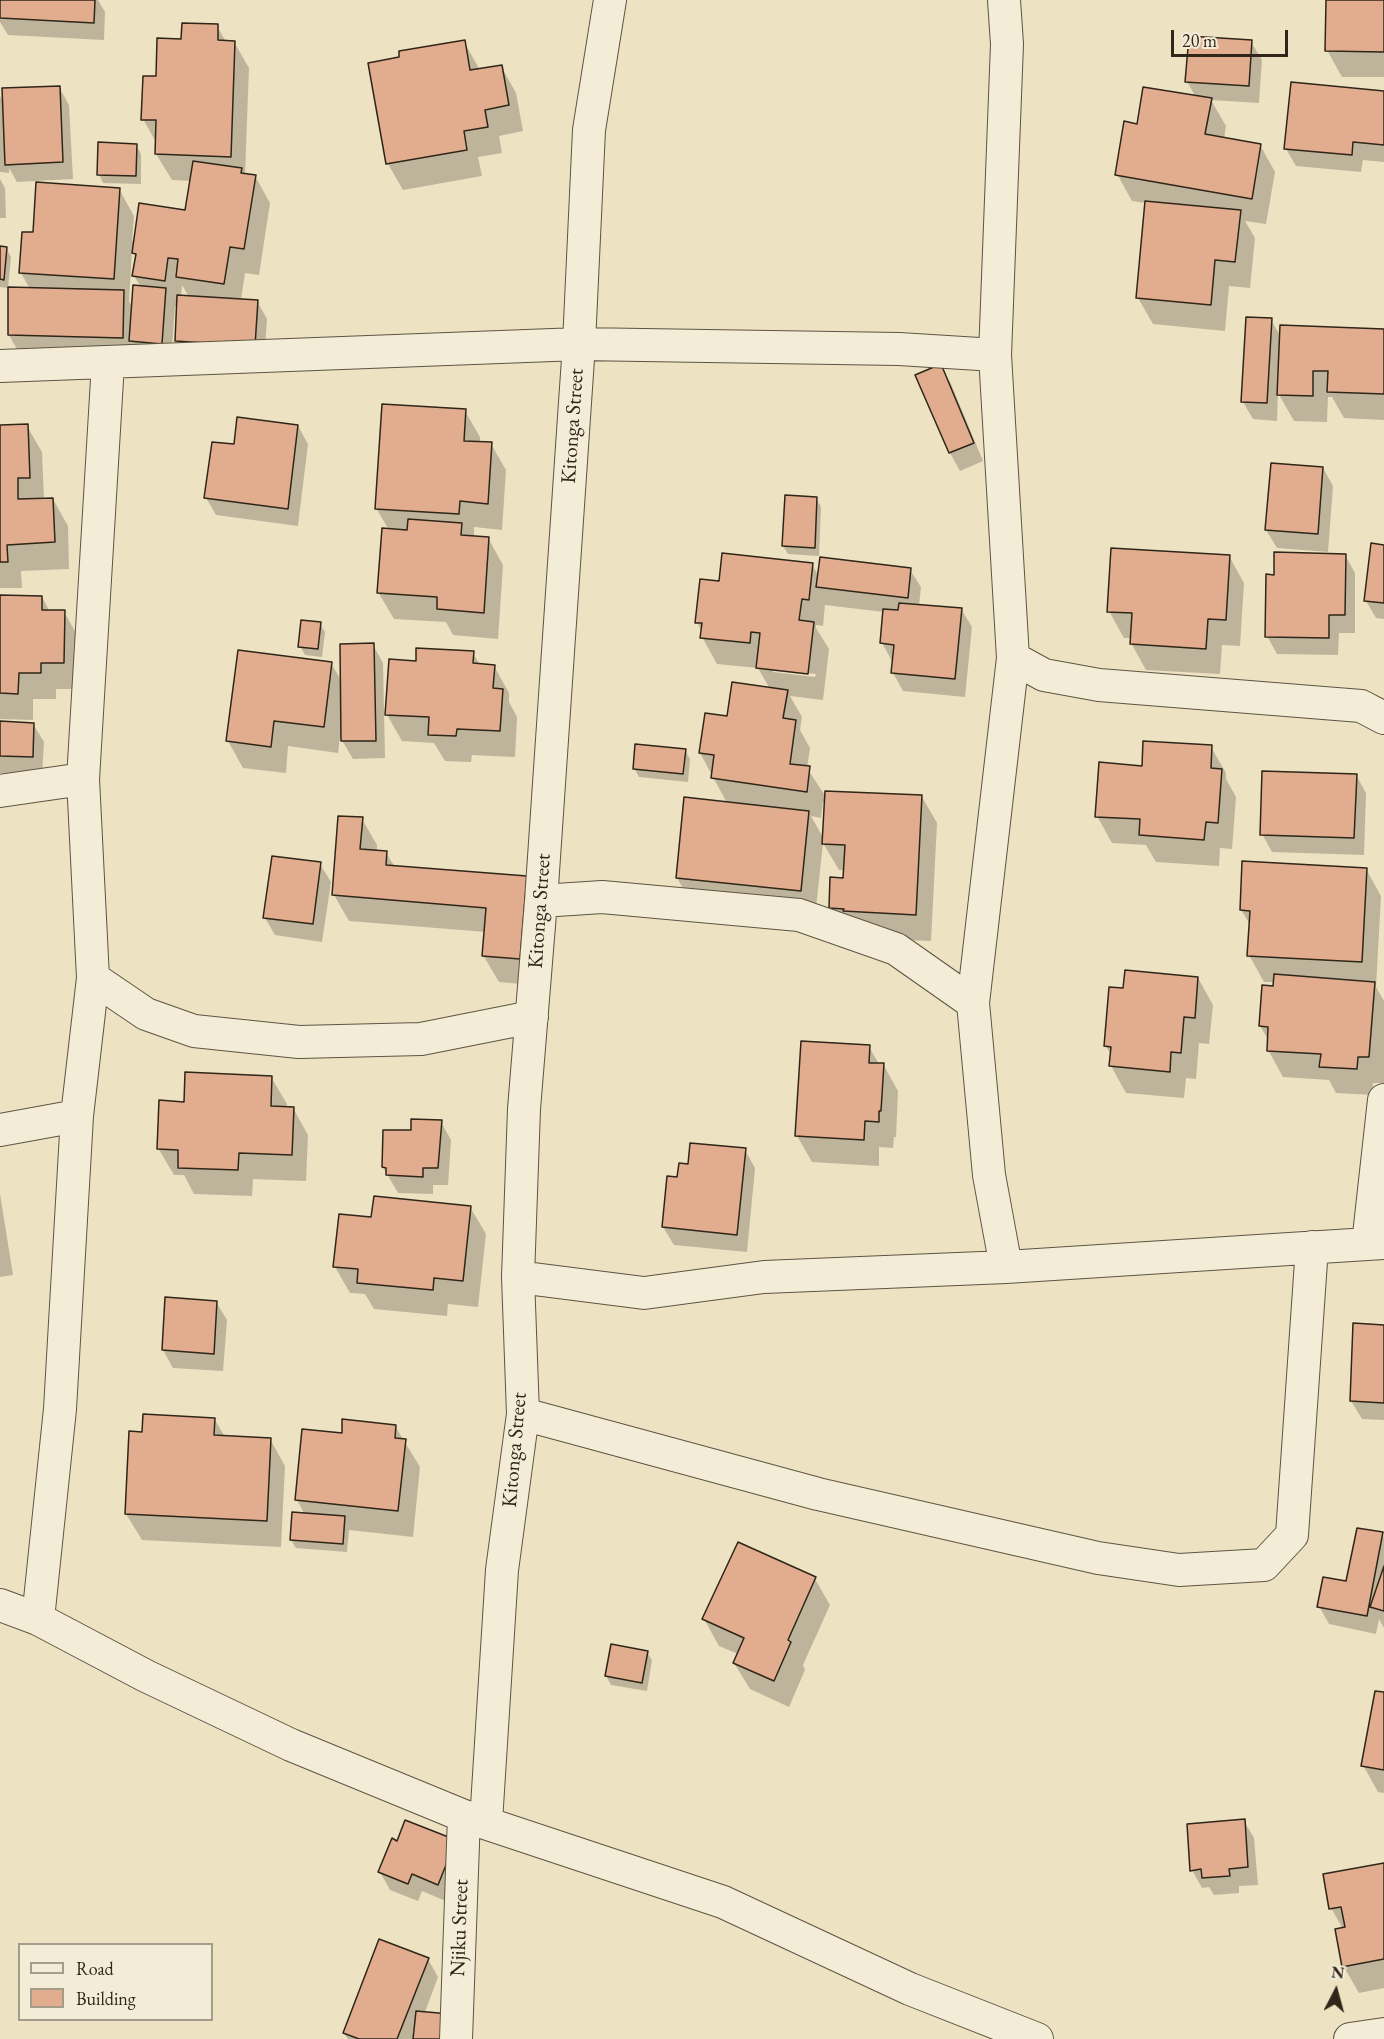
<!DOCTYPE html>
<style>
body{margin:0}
#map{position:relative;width:1384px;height:2039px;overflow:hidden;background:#ede2c2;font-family:"EB Garamond",serif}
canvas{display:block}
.legend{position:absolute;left:18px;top:1943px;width:195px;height:78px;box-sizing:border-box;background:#f3ecd7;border:2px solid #a59c8b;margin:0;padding:8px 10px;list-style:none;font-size:18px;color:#2f2519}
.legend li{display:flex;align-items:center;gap:12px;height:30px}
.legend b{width:30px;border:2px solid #a59c8b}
.north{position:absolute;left:1306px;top:1961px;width:60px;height:60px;-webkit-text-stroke:4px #f3ecd7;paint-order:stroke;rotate:6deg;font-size:16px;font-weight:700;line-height:24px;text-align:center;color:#2f2519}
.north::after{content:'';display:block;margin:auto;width:21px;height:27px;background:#2f2519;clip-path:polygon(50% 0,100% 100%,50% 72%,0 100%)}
.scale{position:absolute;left:1171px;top:30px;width:117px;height:27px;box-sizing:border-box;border:3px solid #2f2519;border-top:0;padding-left:8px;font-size:18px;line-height:21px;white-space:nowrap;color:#2f2519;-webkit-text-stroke:4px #f3ecd7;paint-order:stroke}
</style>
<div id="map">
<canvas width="1384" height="2039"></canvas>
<ul class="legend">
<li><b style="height:8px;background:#f3ecd7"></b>Road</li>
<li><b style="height:16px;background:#e1ad8e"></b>Building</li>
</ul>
<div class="north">N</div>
<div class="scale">20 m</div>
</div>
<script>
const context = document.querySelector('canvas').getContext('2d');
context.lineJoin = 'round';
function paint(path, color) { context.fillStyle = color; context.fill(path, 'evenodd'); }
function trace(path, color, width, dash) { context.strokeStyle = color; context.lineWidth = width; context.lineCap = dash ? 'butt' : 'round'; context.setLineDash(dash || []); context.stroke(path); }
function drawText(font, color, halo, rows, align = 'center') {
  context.font = font + ' "EB Garamond",serif'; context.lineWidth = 5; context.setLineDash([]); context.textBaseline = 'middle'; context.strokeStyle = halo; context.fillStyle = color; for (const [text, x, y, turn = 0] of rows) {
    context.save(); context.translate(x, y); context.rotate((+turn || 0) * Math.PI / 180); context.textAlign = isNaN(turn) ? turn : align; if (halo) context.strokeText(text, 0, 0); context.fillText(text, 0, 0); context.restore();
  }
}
const shadow = new Path2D(`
 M0,0H98L105,12L104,40L8,35L0,22Z
 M1327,0H1384V77H1342L1327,50Z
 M217,26L226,42H234L249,68L245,175L255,176L270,203L259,275L245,273L241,300L257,301L267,319L264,363L187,358L176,341L178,307L175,306L171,361L141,359L132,344V355L19,353L9,335L30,289L21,273L35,234L119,189L134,216L132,241L187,211L192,181L172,180L156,154L157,144L143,119L157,78L182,40ZM132,251L137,259L134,276L141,287L133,309L129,301ZM182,285L189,297H181Z
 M464,42L480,70L501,66L516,93L523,131L499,136L502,153L478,157L482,176L403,190L388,164L401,58Z
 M1251,42L1262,60L1259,103L1211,100L1226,126L1224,139L1260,145L1275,172L1266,224L1245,221L1255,238L1250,288L1229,286L1225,331L1153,324L1138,298L1146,203L1132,201L1117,174L1138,125L1196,97L1187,82Z
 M59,87L69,105L73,179L17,182L9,168V173L0,172V96L4,103Z
 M1384,92V162L1363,160L1361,172L1296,166L1286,149Z
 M136,145L141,154V184L103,183L99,174Z
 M0,179L5,188L6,218H0Z
 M0,248H6L11,257L8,288L0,287Z
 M1271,320L1281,337L1384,331V420L1344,418L1332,397H1328L1327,422L1294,421L1278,393L1277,421L1253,419L1243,402Z
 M940,366L951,384L983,461L960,471L950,453L917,376Z
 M465,411L480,437V443L491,444L506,470L502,530L474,527V537L488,538L503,565L498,639L453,635L446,622L394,619L378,592L389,530L376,508Z
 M27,426L42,452L44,499H53L68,526L69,569L21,571L22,588H0V427Z
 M298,426L308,444L298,526L216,515L206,498L235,445Z
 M1323,468L1333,486L1328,552L1277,548L1266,530Z
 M816,498L821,507L819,556L788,554L783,546Z
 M1384,546V619L1376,618L1366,601Z
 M1345,555L1355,573V633H1339L1338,655L1277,654L1267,636L1275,576Z
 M1229,556L1244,583L1240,646L1222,645L1220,674L1146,670L1131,643L1132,638H1124L1109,611Z
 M812,564L819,577L910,570L921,587L919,606L961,609L972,627L965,697L903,691L893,673L894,661H892L882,643L884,612L825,605L823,626L816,625V628L829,649L823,700L790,696L802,717L800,730L810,748L807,768L826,797H922L937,823L931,941L860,938L846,934L830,908L844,879L845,870H839L823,843L815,917L692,904L677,878L727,803L700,753L728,718L770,689L758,668L717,664L702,637V632L697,622L721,583ZM773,669L816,674L815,677L773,672ZM823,802H826L824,839L811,816L821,818Z
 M42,597L50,612H64L79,638V689H56V699H33V720L0,719V600Z
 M320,624L325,632L322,657L305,655L300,646Z
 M373,645L383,663L385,758L353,759L340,737L338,753L288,746L286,773L243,768L228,741L331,663L342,682Z
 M473,653L480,665L494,666L509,693V702L517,717L515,757L472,755L471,762L445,761L434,743L402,741L386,713L417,662Z
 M0,723L33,724L44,742L42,775L0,773Z
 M1211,747L1226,773V779L1236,797L1232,849L1220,848L1219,866L1156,862L1146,845L1112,843L1097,816L1143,767Z
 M685,750L690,759L688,782L639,777L634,768Z
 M1356,775L1366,793L1364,855L1272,852L1262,834Z
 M362,819L377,845V852L386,853L395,867L526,878L541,904L534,985L499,982L483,955L486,932L349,921L334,895Z
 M320,864L331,882L322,942L275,935L265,918Z
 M1366,869L1381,896L1376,987L1384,1001V1083H1373L1372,1095L1336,1093L1329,1080L1283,1077L1268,1050L1269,1041L1260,1026L1275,982H1264L1249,955L1251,926L1241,910Z
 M1198,978L1213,1005L1209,1044L1199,1043L1196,1079L1186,1078L1184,1098L1126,1093L1111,1066L1112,1056L1105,1045L1124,990Z
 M869,1047L879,1064H883L898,1091L896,1137H894L893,1148L879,1147V1166L812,1162L797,1136Z
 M271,1077L287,1104L286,1108H293L308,1135L306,1181L253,1179L252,1196L194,1194L184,1175H174L158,1148Z
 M441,1122L451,1140L448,1185H433V1194L398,1193L383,1167L413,1132Z
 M745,1150L755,1168L747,1252L674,1245L663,1227L679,1179L689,1165Z
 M0,1194L13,1275L0,1277Z
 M470,1207L486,1234L478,1307L448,1304L447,1316L374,1309L365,1294L350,1293L335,1267L373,1219Z
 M216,1302L227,1320L223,1371L173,1368L163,1350Z
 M1384,1326V1420L1362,1419L1351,1401Z
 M215,1420L225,1437L270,1439L285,1466L281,1547L142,1540L126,1514L143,1433Z
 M395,1426L420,1467L413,1537L349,1530L347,1552L296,1548L291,1540L305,1515L297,1500L304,1431L343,1434Z
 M1382,1534L1384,1538V1628L1379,1619L1376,1634L1329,1624L1319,1606L1347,1583Z
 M815,1579L830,1605L803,1665L805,1670L789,1707L750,1689L734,1663L738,1654L719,1646L704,1619Z
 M647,1652L652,1660L647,1691L611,1685L606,1676Z
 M1384,1694V1793L1378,1792L1363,1765Z
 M1244,1821L1254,1838L1258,1885L1239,1886V1893L1214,1895L1209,1887L1202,1888L1192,1870Z
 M455,1841L448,1902L422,1891L418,1901L390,1890L380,1872L398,1843Z
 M1384,1864V1988L1359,1993L1344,1967L1336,1930L1343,1929L1331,1908Z
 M428,1959L438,1977L415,2039H348L344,2033Z`);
const building = new Path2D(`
 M0,0H95L94,23L0,18Z
 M1326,0H1384V52L1325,51Z
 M182,23L218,24V40L235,41L231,157L155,154L156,120H141L143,76H156L157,38L181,39Z
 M1189,36L1252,40L1249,86L1185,82Z
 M465,40L470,70L502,65L509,105L485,110L488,127L464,131L467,150L386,164L368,63L399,57V51Z
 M1291,82L1384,91V145L1353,142L1352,155L1284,149Z
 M60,86L63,162L5,165L2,88Z
 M1143,87L1212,98L1205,134L1261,144L1252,199L1115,175L1124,121L1137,124Z
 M98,142L137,144L136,176L97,175Z
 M193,161L242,168L241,173L256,175L244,249L230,247L224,284L176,277L178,259L168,258L165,281L132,276L136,254L132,253L139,203L185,210Z
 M36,182L120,188L114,279L19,273L22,232H33Z
 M1145,201L1241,210L1235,262L1215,260L1211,305L1136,298Z
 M0,246L7,247L4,280L0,279Z
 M133,285L166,288L162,344L129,341Z
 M8,287L124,290L123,338L8,335Z
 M177,295L258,300L255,346L175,341Z
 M1246,317L1272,318L1267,403L1241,402Z
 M1280,325L1384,329V394L1327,392L1328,371H1313V396L1277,395Z
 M941,364L974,443L949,453L915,375Z
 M382,404L466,409L464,441L492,442L488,504L460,501L459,514L375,509Z
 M237,417L298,425L288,509L204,498L212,442L234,444Z
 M28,424L30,478H18V499L53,498L55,542L7,545L8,562H0V425Z
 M1271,463L1323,467L1318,534L1265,530Z
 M785,495L817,497L815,548L782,546Z
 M408,519L462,523L461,535L489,537L484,613L437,609V597L377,593L382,528L407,530Z
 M1371,543L1384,545V603L1364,601Z
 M1111,548L1230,555L1226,620L1208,619L1206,649L1130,644L1132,613L1107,612Z
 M1274,552L1346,554L1345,615H1329V638L1265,637L1266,574L1274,575Z
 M722,553L813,563L809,600L802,599L799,620L814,622L808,674L756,668L760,633L751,632L750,643L700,638L702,623H695L700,579L719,581Z
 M820,557L911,568L908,598L816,587Z
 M0,595L42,596V610H65L64,663H41V673H19L18,694L0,693Z
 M899,603L962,608L955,679L891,673L894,645L880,643L883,609L898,610Z
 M301,620L321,622L318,649L298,647Z
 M374,643L376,741H341L340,644Z
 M416,648L474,651L473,663L495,665L493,688L503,689L500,731L457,729L456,736L428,735L429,717L385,715L389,659L416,661Z
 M238,650L332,662L324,727L274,721L271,747L226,741Z
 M732,682L788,690L783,718L796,720L790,764L810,766L807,792L711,778L714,755L699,753L705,713L727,716Z
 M0,721L34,723L33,757L0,756Z
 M1143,741L1212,745L1211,768L1222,769L1218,823L1206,822L1204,840L1139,835L1140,819L1095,817L1099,762L1142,766Z
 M635,744L686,749L683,774L633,769Z
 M1262,771L1357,774L1354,838L1260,835Z
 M825,791L922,795L916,915L843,911L844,909L829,908L830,877L843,878L845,845L822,844Z
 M684,797L809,811L801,891L676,878Z
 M338,816L363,817L360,849L387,851L386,865L527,876L520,959L482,956L486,908L332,895Z
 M272,856L321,862L313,924L263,918Z
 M1242,861L1367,868L1362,962L1247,956L1250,911L1240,910Z
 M1125,970L1198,977L1195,1018L1184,1017L1181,1053L1171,1052L1170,1072L1109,1066L1111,1047L1104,1046L1109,987L1123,988Z
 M1274,974L1375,982L1369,1057H1358L1357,1069L1319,1067L1321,1054L1267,1051L1268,1027L1259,1026L1262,985L1273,986Z
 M801,1041L870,1045L869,1063H884L881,1111H879V1122L865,1121L864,1140L795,1136Z
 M185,1072L272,1076L271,1106L294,1107L292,1155L239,1153L238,1170L178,1168V1150L157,1149L159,1100L184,1102Z
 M411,1119L442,1120L438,1168H423V1177L386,1175V1168L382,1167L383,1130H411Z
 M690,1143L746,1148L737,1235L662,1227L667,1176L677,1177L679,1163L688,1164Z
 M374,1196L471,1206L463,1281L434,1278L433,1290L357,1283L358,1269L333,1267L339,1214L371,1217Z
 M165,1297L217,1301L214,1354L162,1350Z
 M1353,1323L1384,1325V1403L1350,1401Z
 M143,1414L215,1418L214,1435L271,1438L267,1521L125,1514L129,1431L142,1432Z
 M342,1419L396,1425L395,1438L406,1439L398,1511L295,1500L302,1429L342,1433Z
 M292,1512L345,1516L343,1544L290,1540Z
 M1357,1528L1383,1532L1367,1616L1317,1607L1323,1577L1346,1581Z
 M738,1542L816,1577L788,1640L791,1642L774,1681L733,1663L744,1638L702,1619Z
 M1384,1566V1611L1370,1607Z
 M611,1644L648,1651L642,1683L605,1676Z
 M1375,1691L1384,1692V1770L1361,1766Z
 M1245,1819L1248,1867L1229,1869L1230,1876L1202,1878L1201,1869L1190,1871L1187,1824Z
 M405,1820L456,1840L438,1885L412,1874L408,1884L378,1872L392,1838L397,1841Z
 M1384,1863V1959L1342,1967L1335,1929L1345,1927L1341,1907L1329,1909L1323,1874Z
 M379,1939L429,1958L397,2039H359L343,2033Z
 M416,2011L450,2014L448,2039H413Z`);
const minor = new Path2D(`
 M1004,0L1007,44L995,355L1013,658L1044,675L1099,685L1361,706L1384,718
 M0,366L579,344L899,349L995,355
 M0,791L83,779
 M541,901L602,897L799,915L896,949L973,1003
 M93,978L146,1014L194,1031L299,1042L421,1039L532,1017
 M0,1130L77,1116
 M1368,1244L1384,1100
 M1006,1267L989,1175L973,1003L1013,658
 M518,1277L644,1293L764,1277L1006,1267L1384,1243
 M523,1414L818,1494L1098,1558L1179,1570L1264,1565L1292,1535L1312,1247
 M0,1605L38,1619L146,1676L291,1745L464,1816L723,1902L910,1989L1037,2039
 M38,1619L60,1409L77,1116L93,978L83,779L108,363
 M486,1822L502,1570L523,1414L518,1277L524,1109L541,901L579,344L589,130L610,0
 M456,2039L464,1816
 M1350,2039L1384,2034`);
const streetNames = [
 ["Kitonga Street",573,426,-86],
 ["Kitonga Street",540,911,-86],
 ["Kitonga Street",515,1450,-85],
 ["Njiku Street",460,1928,-88]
];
paint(shadow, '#0003');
paint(building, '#e1ad8e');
trace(building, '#2f2519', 1.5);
trace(minor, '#5e5443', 34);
trace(minor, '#f3ecd7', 32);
drawText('21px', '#2f2519', '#f3ecd7', streetNames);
</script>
